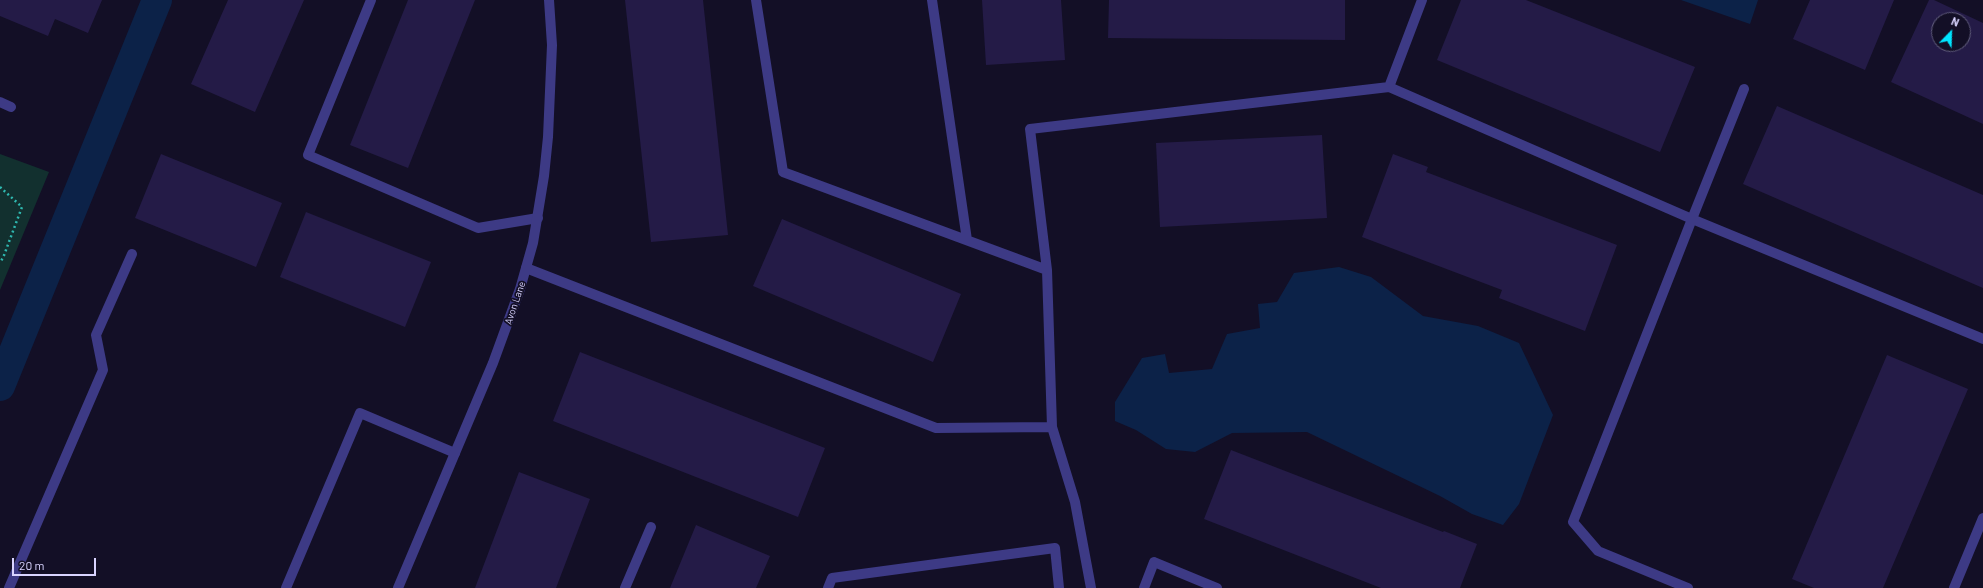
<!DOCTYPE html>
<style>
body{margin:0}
#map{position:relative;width:1983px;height:588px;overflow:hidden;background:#130f26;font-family:Barlow,sans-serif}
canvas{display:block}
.north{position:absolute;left:1931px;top:12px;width:40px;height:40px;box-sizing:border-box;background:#130f26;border:1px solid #625e7d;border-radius:50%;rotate:23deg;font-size:11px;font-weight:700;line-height:16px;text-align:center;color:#d9d4ff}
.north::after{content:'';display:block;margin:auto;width:14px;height:18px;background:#00e5ff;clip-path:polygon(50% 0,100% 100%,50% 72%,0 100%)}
.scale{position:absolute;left:12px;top:558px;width:84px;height:18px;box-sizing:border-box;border:2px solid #d9d4ff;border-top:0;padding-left:5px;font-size:12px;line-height:14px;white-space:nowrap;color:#d9d4ff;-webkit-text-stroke:3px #130f26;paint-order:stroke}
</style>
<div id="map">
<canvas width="1983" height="588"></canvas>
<div class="north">N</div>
<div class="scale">20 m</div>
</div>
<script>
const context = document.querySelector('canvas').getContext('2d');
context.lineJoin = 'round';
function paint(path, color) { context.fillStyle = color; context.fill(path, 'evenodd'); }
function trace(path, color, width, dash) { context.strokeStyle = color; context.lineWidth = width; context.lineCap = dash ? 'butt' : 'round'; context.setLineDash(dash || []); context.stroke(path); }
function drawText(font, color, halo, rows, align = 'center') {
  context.font = font + ' Barlow,sans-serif'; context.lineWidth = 3.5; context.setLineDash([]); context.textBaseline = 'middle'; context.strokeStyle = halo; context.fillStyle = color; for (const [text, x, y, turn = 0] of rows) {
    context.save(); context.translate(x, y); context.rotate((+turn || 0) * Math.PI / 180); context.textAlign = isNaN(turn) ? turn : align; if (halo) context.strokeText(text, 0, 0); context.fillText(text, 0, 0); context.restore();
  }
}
const green = new Path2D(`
 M0,154L49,172L0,290Z`);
const water = new Path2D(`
 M1681,0H1758L1750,24Z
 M1339,267L1371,277L1423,316L1478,326L1519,343L1553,415L1519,504L1503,525L1472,514L1440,496L1307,432L1232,433L1195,452L1166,449L1136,430L1115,421V402L1142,358L1165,354L1169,373L1212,369L1227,334L1260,328L1258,304L1277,302L1294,273Z`);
const canal = new Path2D(`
 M0,386L157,0`);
const building = new Path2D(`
 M0,0H102L88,33L55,19L48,36L0,16Z
 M228,0H304L255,112L191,84Z
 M408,0H475L408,168L350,145Z
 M625,0H703L728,235L651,242Z
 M982,0H1061L1065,60L986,65Z
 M1109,0H1345V40L1108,38Z
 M1461,0H1526L1695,67L1660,152L1437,60Z
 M1810,0H1894L1865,70L1793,39Z
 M1929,0H1934L1983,23V124L1891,82ZM1939,20H1963V44H1939Z
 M1777,106L1983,195V288L1743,184Z
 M1322,135L1327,218L1160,227L1156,143Z
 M161,154L282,203L256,267L135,218Z
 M1393,154L1428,167L1426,172L1617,245L1585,331L1499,298L1502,290L1362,237Z
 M306,212L431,262L405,327L280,277Z
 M782,219L961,294L933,362L753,286Z
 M580,352L825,448L798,517L553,421Z
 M1887,355L1968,389L1883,588H1814L1792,579Z
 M1231,450L1443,532L1444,531L1477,544L1460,588H1381L1204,519Z
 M519,472L590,499L556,588H475Z
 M696,525L770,556L756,588H670Z`);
const path = new Path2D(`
 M0,187L22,207L3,258L0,262`);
const lane = new Path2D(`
 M371,0L308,155L478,228L538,218
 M756,0L783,172L1047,270
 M932,0L967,240
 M1389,87L1692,219L1573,522L1598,551L1688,588
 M1744,89L1692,219L1983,339
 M0,102L11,107
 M526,268L936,428L1052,427L1047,270L1030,129L1389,87L1422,0
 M1052,427L1075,502L1091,588
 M9,588L103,370L96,335L132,254
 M286,588L360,413L455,453
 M625,588L651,527
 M828,588L832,578L1055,548L1059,588
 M1144,588L1154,562L1217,588
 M1954,588L1983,518`);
const street = new Path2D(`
 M398,588L493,363L520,289L533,243L544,176L548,137L552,45L549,0`);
const streetNames = [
 ["Avon Lane",515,303,-71]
];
paint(green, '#12302f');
paint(water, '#0c2248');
trace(canal, '#0c2248', 30);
paint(building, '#241b47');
trace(path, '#2fb8b0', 2.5, [2, 3]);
trace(lane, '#3d3a85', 10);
trace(street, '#3d3a85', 10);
drawText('10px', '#d9d4ff', '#130f26', streetNames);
</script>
